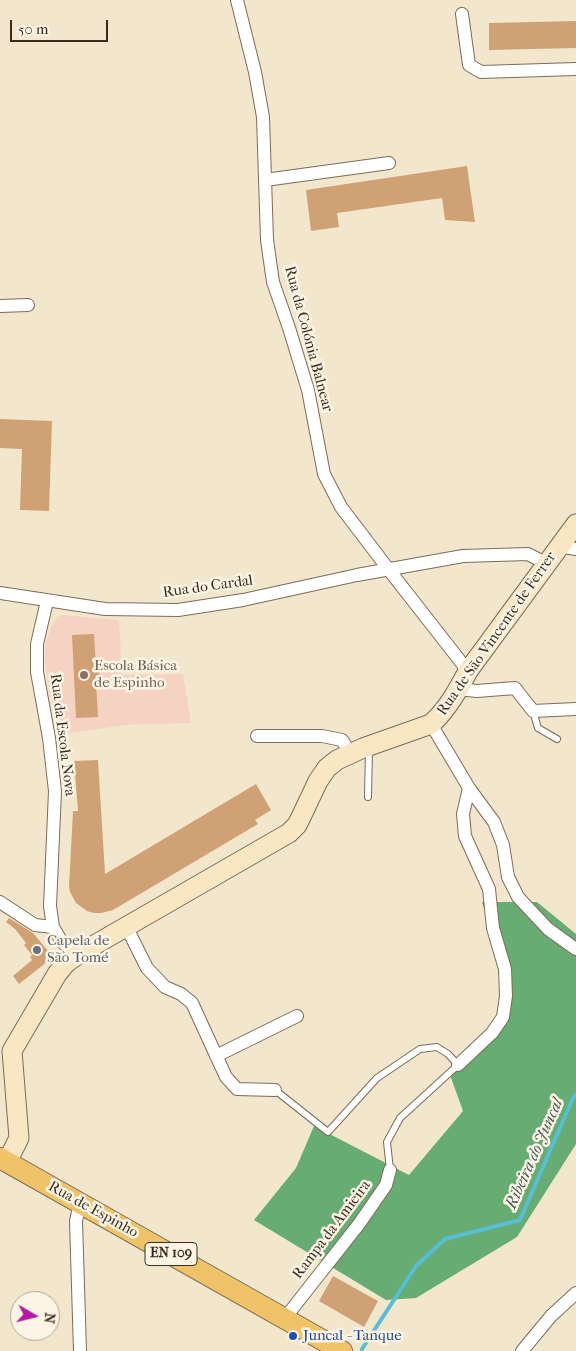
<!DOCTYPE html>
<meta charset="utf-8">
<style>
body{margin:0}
#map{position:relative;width:576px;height:1351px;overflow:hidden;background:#f2e7cc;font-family:"IM FELL French Canon",serif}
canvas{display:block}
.north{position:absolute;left:10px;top:1291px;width:50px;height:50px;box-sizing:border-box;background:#fcf5e5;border:1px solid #afa495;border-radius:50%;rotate:98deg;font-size:14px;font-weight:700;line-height:20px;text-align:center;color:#3b2a1e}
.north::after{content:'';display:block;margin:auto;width:18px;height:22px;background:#b5179e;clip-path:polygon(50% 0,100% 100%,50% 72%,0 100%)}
.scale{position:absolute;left:10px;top:20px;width:98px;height:22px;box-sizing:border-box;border:2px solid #3b2a1e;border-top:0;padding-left:6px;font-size:15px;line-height:18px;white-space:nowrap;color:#3b2a1e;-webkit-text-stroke:4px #fcf5e5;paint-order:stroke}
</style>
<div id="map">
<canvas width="576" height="1351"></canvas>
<div class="north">N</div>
<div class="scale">50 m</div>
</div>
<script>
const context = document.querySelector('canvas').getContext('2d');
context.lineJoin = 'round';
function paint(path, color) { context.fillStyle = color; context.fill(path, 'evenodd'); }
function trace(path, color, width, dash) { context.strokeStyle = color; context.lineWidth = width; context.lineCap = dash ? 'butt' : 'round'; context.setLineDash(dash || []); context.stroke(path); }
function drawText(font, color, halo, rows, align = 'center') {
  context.font = font + ' "IM FELL French Canon",serif'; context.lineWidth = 5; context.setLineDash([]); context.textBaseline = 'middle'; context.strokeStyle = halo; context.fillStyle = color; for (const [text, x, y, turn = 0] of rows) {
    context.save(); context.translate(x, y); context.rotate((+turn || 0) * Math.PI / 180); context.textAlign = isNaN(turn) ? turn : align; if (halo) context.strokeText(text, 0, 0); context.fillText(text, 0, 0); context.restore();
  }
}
const built = new Path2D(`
 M62,615L119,620L122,675L183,674L191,723L126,725L56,735L45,661V653L47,638L52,626L57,617Z`);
const forest = new Path2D(`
 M482,902H537L576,934V1144L517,1237L416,1298L386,1300L254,1220L296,1168L314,1126L409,1175L463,1111L450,1075L505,1011L499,959Z`);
const stream = new Path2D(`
 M362,1349L416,1266L445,1239L520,1220L573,1098L576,1094`);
const building = new Path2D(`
 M576,21V48L489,50V23Z
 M467,166L475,222L445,220L442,198L337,213L339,227L311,231L306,190Z
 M0,419L52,421L49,511L20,510L22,449L0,448Z
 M94,634L96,667L99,666L100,683H96L98,717L76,718L72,635Z
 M98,760L105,874L256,784L271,810L255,820L258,824L113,910L101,913H94L87,911L76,903L70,892L69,886L73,811H78L74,761Z
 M9,918L33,933L53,957L19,984L13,976L32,960L30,957L32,955L24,945L26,943L15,929L6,922Z
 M333,1276L378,1301L364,1327L319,1301Z`);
const lane = new Path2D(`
 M533,711L538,728L557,739
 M368,797L369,749
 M275,1090L328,1132L377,1078L420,1049L437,1047L448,1054L458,1065L400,1118L387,1142L390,1170`);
const street = new Path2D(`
 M237,0L255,72L263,117L267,240L273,282L289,328L308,390L324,474L341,507L389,570L468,671
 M462,14L469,65L481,72L576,69
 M265,180L389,163
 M0,306L28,305
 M558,546L576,549
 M0,593L105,609L178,610L243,600L357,575L463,556L528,554L547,564
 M47,601L37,644V672L49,738L55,791L50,906L53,927L62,942L77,955
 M458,689L477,691L515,688L533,711L576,709
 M431,724L469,788L494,822L503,845L508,877L518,897L548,929L576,949
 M257,736H322L342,740L350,753
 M0,902L35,925L53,927
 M126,926L147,968L165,987L181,994L192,1003L226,1077L237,1089L275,1090
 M216,1056L297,1016
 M458,1065L492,1033L503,1017L506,996L505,969L493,928L489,889L465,836L463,814L469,788
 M80,1203L76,1221L80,1351
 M285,1318L359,1224L386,1185L390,1170
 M522,1351L551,1316L576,1293`);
const secondary = new Path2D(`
 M7,1162L19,1138L12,1051L57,974L66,963L77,955L289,833L297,825L302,815L318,781L327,768L337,760L363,748L431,724C447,710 458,690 468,671L576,524`);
const primary = new Path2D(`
 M0,1158L342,1351`);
const markers = [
 [84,675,5,"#8d6e63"],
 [37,950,5,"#6b7280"],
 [293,1336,5,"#1a4fb4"]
];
const shields = [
 [171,1254,52]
];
const shieldNames = [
 ["EN 109",171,1254]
];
const streetNames = [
 ["Rua da Colónia Balnear",308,339,75],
 ["Rua do Cardal",208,587,-8],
 ["Rua de São Vincente de Ferrer",497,634,-55],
 ["Rua da Escola Nova",62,735,83],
 ["Rua de Espinho",93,1210,29],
 ["Rampa da Amieira",332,1230,-53]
];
const educationNames = [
 ["Escola Básica",94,666],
 ["de Espinho",94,683]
];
const worshipNames = [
 ["Capela de",47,941],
 ["São Tomé",47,958]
];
const transitNames = [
 ["Juncal - Tanque",303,1336]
];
const waterNames = [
 ["Ribeira do Juncal",535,1154,-66]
];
paint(built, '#f6d2c3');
paint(forest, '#67ac72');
trace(stream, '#57bed4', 4);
paint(building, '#d0a175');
trace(lane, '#7b6c5b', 8);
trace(street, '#7b6c5b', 14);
trace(secondary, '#7b6c5b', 21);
trace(primary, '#7b6c5b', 22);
trace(lane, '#fff', 6);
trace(street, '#fff', 12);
trace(secondary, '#f9e7c3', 19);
trace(primary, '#f1c369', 20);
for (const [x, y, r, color] of markers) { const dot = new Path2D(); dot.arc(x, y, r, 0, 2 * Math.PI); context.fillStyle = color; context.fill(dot); trace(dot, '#fcf5e5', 2); }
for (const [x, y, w] of shields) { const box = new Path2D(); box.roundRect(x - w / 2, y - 11.5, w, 23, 4); context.fillStyle = '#fcf5e5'; context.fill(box); trace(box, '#3b2a1e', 1); }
drawText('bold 14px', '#3b2a1e', null, shieldNames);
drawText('15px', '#3b2a1e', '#fcf5e5', streetNames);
drawText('15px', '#785e54', '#fcf5e5', educationNames, 'left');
drawText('15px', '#5b616d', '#fcf5e5', worshipNames, 'left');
drawText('15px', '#164399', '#fcf5e5', transitNames, 'left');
drawText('italic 16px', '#435655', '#fcf5e5', waterNames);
</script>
